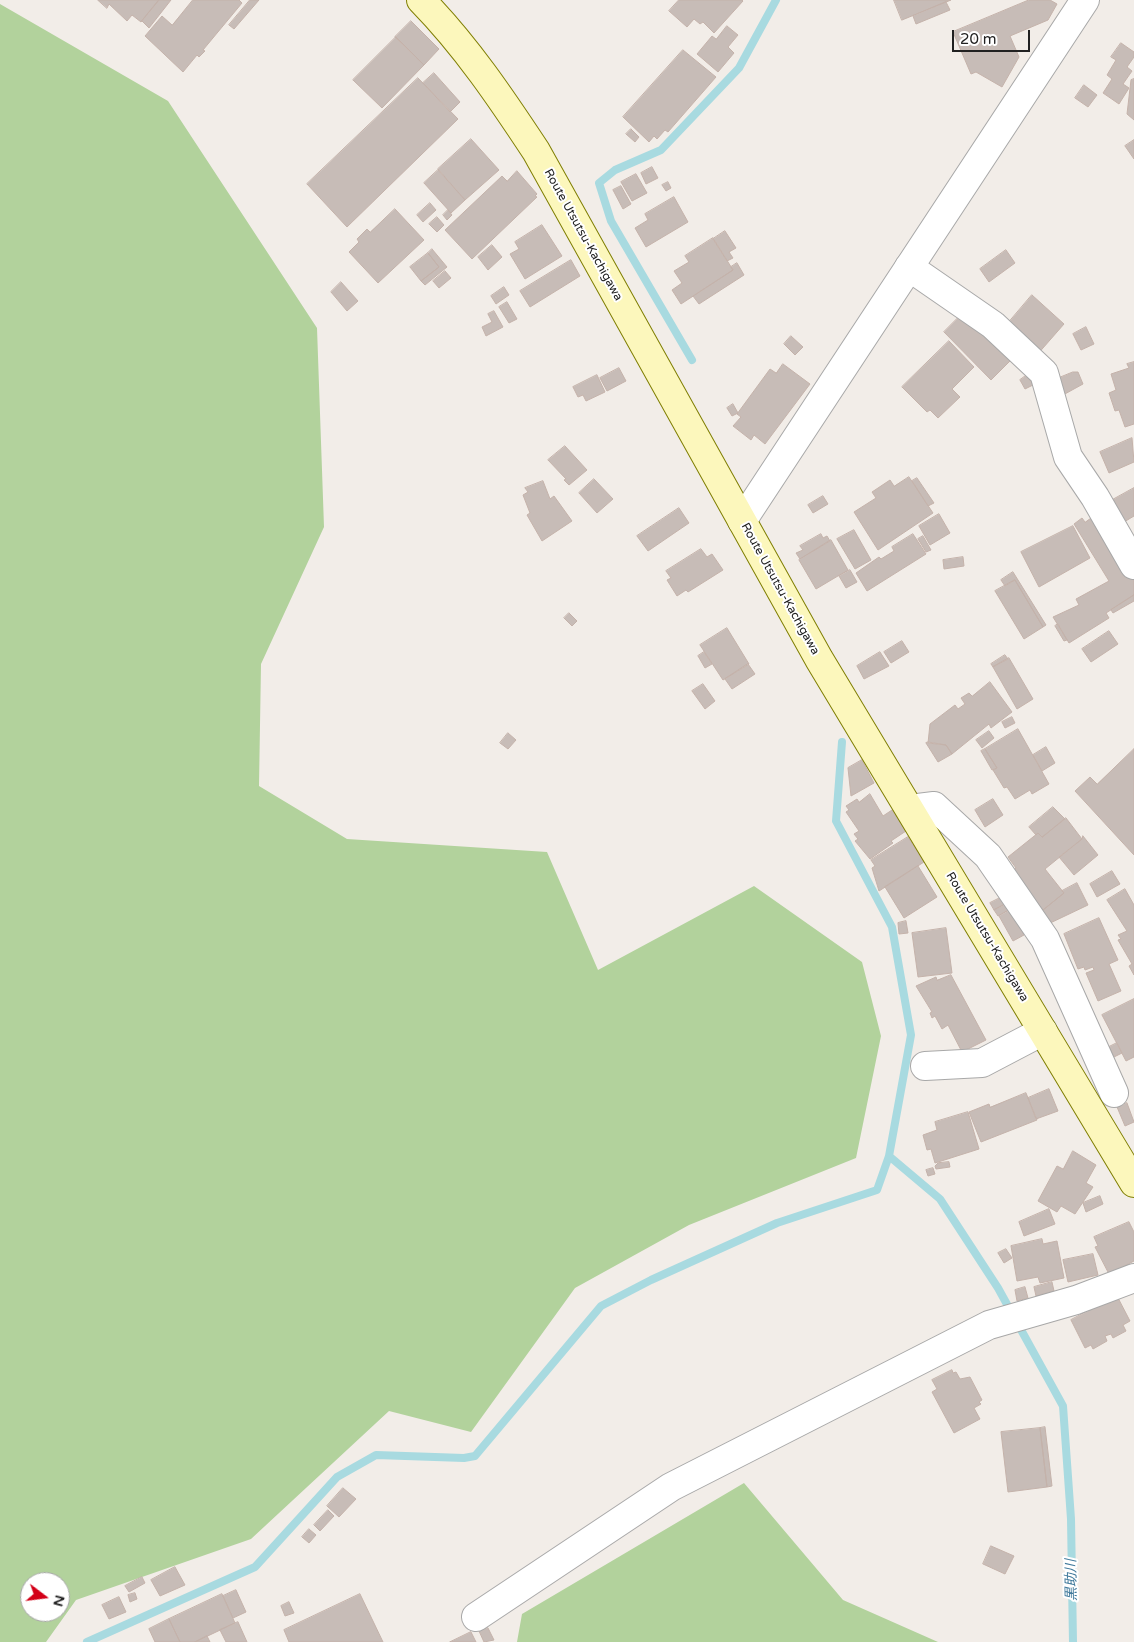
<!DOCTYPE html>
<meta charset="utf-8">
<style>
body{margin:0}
#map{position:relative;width:1134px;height:1642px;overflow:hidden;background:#f2ede8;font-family:"Varela Round",sans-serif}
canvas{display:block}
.north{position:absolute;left:20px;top:1572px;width:50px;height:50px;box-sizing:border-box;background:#fff;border:1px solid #a6a6a6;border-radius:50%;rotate:105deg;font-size:14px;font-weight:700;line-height:20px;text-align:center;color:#212121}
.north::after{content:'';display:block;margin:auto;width:18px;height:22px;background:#d30018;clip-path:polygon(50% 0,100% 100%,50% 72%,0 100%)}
.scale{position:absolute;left:952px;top:30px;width:78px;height:22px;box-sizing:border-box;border:2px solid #212121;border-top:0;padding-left:6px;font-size:15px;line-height:18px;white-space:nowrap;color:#212121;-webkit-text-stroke:4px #fff;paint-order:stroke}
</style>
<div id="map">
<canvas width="1134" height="1642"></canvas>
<div class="north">N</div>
<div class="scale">20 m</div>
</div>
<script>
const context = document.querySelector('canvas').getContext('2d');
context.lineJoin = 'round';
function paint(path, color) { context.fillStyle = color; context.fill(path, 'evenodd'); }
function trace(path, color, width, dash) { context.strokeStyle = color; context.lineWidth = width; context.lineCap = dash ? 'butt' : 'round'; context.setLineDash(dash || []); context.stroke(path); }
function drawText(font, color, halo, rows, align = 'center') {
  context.font = font + ' "Varela Round","Noto Sans JP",sans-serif'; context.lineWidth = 4; context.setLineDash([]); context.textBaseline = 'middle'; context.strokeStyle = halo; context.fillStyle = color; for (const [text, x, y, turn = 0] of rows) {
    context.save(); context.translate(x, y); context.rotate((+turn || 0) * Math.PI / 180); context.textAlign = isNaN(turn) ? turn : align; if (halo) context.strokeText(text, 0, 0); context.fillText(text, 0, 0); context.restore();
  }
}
const forest = new Path2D(`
 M0,4L168,101L317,328L324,527L261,664L259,786L347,839L547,852L598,970L754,886L862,962L881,1036L856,1158L689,1225L575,1288L471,1432L389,1411L251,1539L76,1600L46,1642H0ZM30,1582H60V1612H30Z
 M744,1483L843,1600L938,1642H517L522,1614Z`);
const stream = new Path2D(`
 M692,360L611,221L599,183L615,170L661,150L739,68L776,0
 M842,742L836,821L892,927L911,1035L889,1156L940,1199L998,1288L1063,1406L1071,1519L1073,1642
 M87,1642L255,1567L337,1477L376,1455L464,1458L475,1456L601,1306L651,1280L777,1223L877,1190L889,1156`);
const building = new Path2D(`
 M98,0H159L141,22L132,15L127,21L109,4L107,8Z
 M159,0H171L149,28L142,21Z
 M193,0H239L242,3L203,50L205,51L199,57L197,55L183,72L145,36L162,16L172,25Z
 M250,0H259L234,29L229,25Z
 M679,0H742L743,1L714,33L703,22L700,24L694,19L687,27L669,11Z
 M894,0H951L902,20Z
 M1029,0H1050L1057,4L1048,20L1010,36L1019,57L1002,87L976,72L971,74L953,32Z
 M946,2L950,10L916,24L913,16Z
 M411,21L439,49L424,65L395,37Z
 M727,26L738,35L728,47L734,53L718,72L697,54L712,36L716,39Z
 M396,37L424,65L382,108L353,80Z
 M1121,43L1134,52V57L1127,67L1132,71L1123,84L1129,88L1119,104L1103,93L1112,79L1107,75L1116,60L1111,57Z
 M683,50L716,77L668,132L665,130L657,139L654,136L649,142L623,117Z
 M434,73L460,102L450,112L423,83Z
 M418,78L458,119L347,227L307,184Z
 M1134,79V120L1127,114L1131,80Z
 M1084,85L1097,95L1088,107L1075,98Z
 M631,129L639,137L635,142L626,134Z
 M471,139L499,170L465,200L438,169Z
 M1134,140V159L1125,146Z
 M652,167L658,178L646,184L641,173Z
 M438,170L465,200L451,213L424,183Z
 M517,171L537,194L535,196L537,197L472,259L445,230L502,176L507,181Z
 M636,174L647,193L632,201L621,182Z
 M668,182L671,188L666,191L662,185Z
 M621,186L631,204L623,209L613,190Z
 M674,197L688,222L646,247L635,228L648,220L645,214Z
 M430,203L436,210L423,222L417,215Z
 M395,209L424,240L378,283L349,252L359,242L357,239L367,229L370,232Z
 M448,210L452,215L447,220L443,215Z
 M437,217L444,225L437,232L429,224Z
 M542,225L562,256L525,279L510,254L519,249L515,242Z
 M725,231L736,248L729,252L733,258L727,261L713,239Z
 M713,238L733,270L681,304L672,290L682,283L674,271L689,262L685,256Z
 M492,245L502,257L488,270L478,257Z
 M432,249L447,267L425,285L421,281L439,267L428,253Z
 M1006,250L1015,263L989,282L980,269Z
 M428,253L439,267L421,281L410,267Z
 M571,260L580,276L530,307L520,291Z
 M737,263L744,275L699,304L693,296L733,270L731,267Z
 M445,271L451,278L439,288L433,281Z
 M341,282L358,301L347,311L331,292Z
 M504,287L509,295L496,304L491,296Z
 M1032,295L1064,324L1036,356L1004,328Z
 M507,302L517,319L509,323L499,307Z
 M494,311L503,327L486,336L482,327L492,322L488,314Z
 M963,313L1010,361L991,380L944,332Z
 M1086,327L1094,344L1081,350L1073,334Z
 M791,336L803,347L795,355L784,344Z
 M949,341L974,367L952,389L960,397L938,418L930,410L927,412L902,387Z
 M1134,362V424L1125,427L1119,410L1115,411L1109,393L1116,390L1111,374L1129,368L1127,364Z
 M783,364L810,384L765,444L754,435L751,440L733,426L741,417L737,414L770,369L776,373Z
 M619,368L626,381L607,391L600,378Z
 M1073,372H1078L1083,384L1063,395L1059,378Z
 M597,375L605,392L586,401L583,395L578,397L573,387Z
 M1027,375L1033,385L1025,389L1020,380Z
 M733,404L738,413L732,416L727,408Z
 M1132,438L1134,462L1109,473L1100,452Z
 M565,446L587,470L569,485L564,480L566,479L548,460Z
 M909,477L933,513L878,550L854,512L876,498L872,492L890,480L894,486Z
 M917,478L934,503L928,506L912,481Z
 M594,479L613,499L597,513L579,493Z
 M543,481L550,499L554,496L572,521L542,541L527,515L530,513L523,495L528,492L525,488Z
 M1134,488V516L1119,525L1107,503Z
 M823,496L828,504L813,513L808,505Z
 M679,508L689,523L648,551L637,536Z
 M939,514L950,533L930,545L919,526Z
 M1093,517L1134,577V595L1106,613L1109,618L1069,643L1053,617L1079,605L1076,599L1109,581L1074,524L1082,518L1085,522Z
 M1073,526L1090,558L1039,587L1021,552Z
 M854,530L871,560L855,569L837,539Z
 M821,534L823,538L827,536L830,541L800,559L796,553L803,550L800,546Z
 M913,534L926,554L867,591L856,573L879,557L881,559L894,551L892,547Z
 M923,536L931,550L926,552L918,539Z
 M831,540L848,570L816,589L799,560Z
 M701,549L707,557L712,554L723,570L688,592L686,590L677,596L667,580L671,578L666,571Z
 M963,557L964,566L944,569L943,560Z
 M850,570L857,582L846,588L839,576Z
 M1013,572L1046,625L1043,627L1015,580L1005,586L1001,580Z
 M1015,580L1043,627L1024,639L995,591Z
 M1134,595V601L1113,613L1111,610Z
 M569,613L577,621L572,626L564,618Z
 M1058,624L1067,640L1064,641L1055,626Z
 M727,628L749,664L723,680L700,645Z
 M1109,631L1118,644L1091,662L1082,649Z
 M902,641L909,652L891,663L884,652Z
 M704,652L712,664L705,668L698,656Z
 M880,652L889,666L864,679L857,666Z
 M1005,655L1008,659L993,667L991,664Z
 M1009,658L1033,699L1017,709L993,667Z
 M748,664L755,674L732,689L725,679Z
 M990,682L1012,712L991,728L989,724L952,754L946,745L928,743L930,724L955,705L958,709L965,704L961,698L969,693L972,696Z
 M703,684L715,701L705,709L692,691Z
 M1012,717L1015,723L1005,728L1002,722Z
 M1018,729L1049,784L1032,794L1030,790L1015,799L1007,787L1004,788L993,770L997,768L985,749Z
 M989,731L994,738L982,748L976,740Z
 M508,733L516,740L508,749L500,743Z
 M928,742L946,745L952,754L938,762L926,743Z
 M1046,747L1055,763L1042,771L1033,755Z
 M985,749L997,768L992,770L981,751Z
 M1134,749V855L1075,791L1090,777L1097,784Z
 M862,760L874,783L851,796L848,768Z
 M870,794L883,816L892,810L906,831L891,841L893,843L870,859L855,841L858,839L854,834L859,831L846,812L849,810L846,806L857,799L859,802Z
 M993,799L1003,815L985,827L975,810Z
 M1053,807L1065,819L1042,837L1038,833L1036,835L1029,827Z
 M1066,818L1082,839L1045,869L1064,893L1043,910L1012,871L1016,868L1008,857L1038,833L1042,837Z
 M1083,836L1098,855L1074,875L1059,857L1082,839Z
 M908,837L924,862L879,891L872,868L875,866L871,860Z
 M918,866L937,897L904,918L885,887Z
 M1112,871L1120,884L1097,897L1090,884Z
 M1077,883L1088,905L1046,925L1036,909L1039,906L1043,910L1064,893L1062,891Z
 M1125,889L1134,905V975L1129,966L1132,964L1118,940L1121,939L1118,935L1127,931L1107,900Z
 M1002,897L1005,904L994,910L990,903Z
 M1006,904L1008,910L998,916L994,910Z
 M1010,910L1024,935L1013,941L999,916Z
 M1099,918L1118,960L1109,964L1121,991L1098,1001L1086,973L1094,970L1093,967L1085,970L1084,967L1078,969L1064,934Z
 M906,921L908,933L899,934L898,923Z
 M946,928L952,973L918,977L912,933Z
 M951,975L986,1040L962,1052L948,1025L942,1029L935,1016L932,1018L930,1013L932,1012L916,986L936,977L937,980Z
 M1134,999V1057L1126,1061L1102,1015Z
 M1117,1043L1122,1053L1114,1057L1109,1047Z
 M1049,1089L1058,1111L1036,1119L1028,1098Z
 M1026,1093L1037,1120L981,1142L969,1112L989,1104L990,1107Z
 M1127,1103L1134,1122L1125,1126L1117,1107Z
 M968,1112L979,1149L935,1163L931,1149L927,1150L923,1135L937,1130L935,1122Z
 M1073,1151L1096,1165L1086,1183L1093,1187L1075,1214L1061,1206L1057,1212L1038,1201L1057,1166L1063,1169Z
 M949,1162L950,1167L936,1169L935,1166L938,1163Z
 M933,1168L935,1174L928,1176L926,1170Z
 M1100,1196L1103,1204L1086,1212L1083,1203Z
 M1049,1209L1055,1224L1024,1236L1019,1222Z
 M1129,1222L1134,1232V1261L1109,1274L1095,1247L1098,1246L1094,1237Z
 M1042,1239L1043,1244L1057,1241L1064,1278L1040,1283L1038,1277L1017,1281L1011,1246Z
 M1006,1249L1012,1258L1004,1263L998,1253Z
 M1093,1254L1098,1275L1068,1282L1063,1260Z
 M1052,1282L1054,1291L1036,1296L1034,1287Z
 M1025,1287L1028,1298L1017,1301L1015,1290Z
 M1117,1296L1130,1321L1123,1325L1126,1331L1113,1338L1111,1334L1105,1336L1107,1341L1093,1349L1091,1345L1085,1348L1071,1320Z
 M952,1370L953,1373L956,1372L960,1379L970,1377L982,1400L979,1402L981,1404L974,1408L980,1419L954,1433L932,1392L937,1389L932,1380Z
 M1045,1427L1052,1486L1047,1487L1040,1428Z
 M1040,1428L1047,1487L1008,1492L1001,1432Z
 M343,1488L356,1499L339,1517L327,1506Z
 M328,1510L334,1516L320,1531L314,1525Z
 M309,1529L316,1535L309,1543L302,1537Z
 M991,1546L1014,1556L1005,1574L983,1564Z
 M175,1567L185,1585L160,1596L151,1580Z
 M142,1577L145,1583L129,1592L125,1586Z
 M236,1590L246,1612L233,1618L223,1596Z
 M135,1593L137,1599L130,1602L128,1595Z
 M222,1594L235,1623L195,1642H180L169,1619Z
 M360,1594L383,1642H289L284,1630Z
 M119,1597L126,1612L109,1619L102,1605Z
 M289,1602L294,1613L285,1616L281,1606Z
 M169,1619L180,1642H155L149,1629Z
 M238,1622L247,1642H226L220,1630Z
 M488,1628L494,1640L484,1642L479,1631Z
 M471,1632L476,1642H450Z
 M207,1636L210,1642H195Z`);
const minor = new Path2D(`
 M909,267L993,325L1044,373L1068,457L1095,497L1134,565
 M910,809L934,806L988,856L1045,939L1114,1093
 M925,1066L982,1063L1043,1031
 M476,1617L671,1487L989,1325L1076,1300L1134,1278`);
const tertiary = new Path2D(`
 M742,521L1085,0`);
const secondary = new Path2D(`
 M421,0C466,46 501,98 536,151L819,659L1134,1183`);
const streetNames = [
 ["Route Utsutsu-Kachigawa",583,235,61],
 ["Route Utsutsu-Kachigawa",780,589,61],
 ["Route Utsutsu-Kachigawa",987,937,59]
];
const waterNames = [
 ["黒助川",1072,1580,-91]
];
paint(forest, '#b2d29c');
trace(stream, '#a8dae0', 8);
paint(building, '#c7bcb7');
trace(building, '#c4b2aa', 1);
trace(minor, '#a8a8a8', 30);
trace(tertiary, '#a8a8a8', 30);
trace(secondary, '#7f7e02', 30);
trace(minor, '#fff', 28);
trace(tertiary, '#fff', 28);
trace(secondary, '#fcf7bc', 28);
drawText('12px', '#212121', '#fff', streetNames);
drawText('italic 14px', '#417a9c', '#fff', waterNames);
</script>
